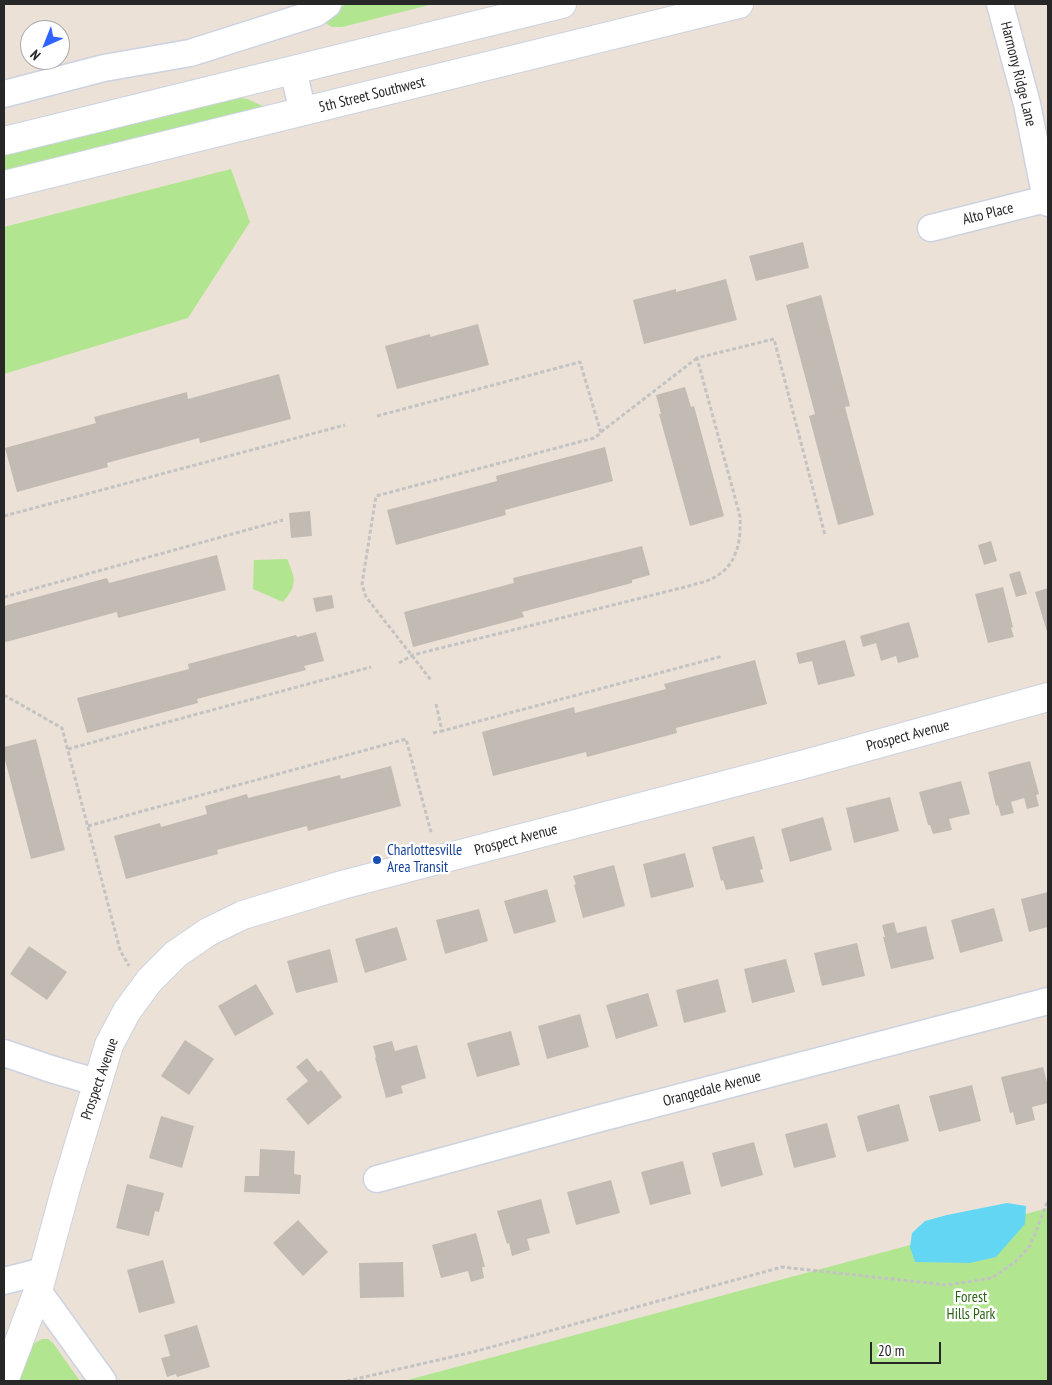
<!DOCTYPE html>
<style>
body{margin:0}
#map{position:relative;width:1052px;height:1385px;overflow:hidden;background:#ebe1d7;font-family:"PT Sans Narrow",sans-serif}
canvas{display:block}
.frame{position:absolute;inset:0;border:5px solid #272727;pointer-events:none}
.north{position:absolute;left:20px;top:20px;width:50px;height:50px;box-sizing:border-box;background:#fff;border:1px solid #a9a9a9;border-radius:50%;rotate:224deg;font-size:14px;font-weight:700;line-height:20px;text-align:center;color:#272727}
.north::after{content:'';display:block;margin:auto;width:18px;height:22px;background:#3063ff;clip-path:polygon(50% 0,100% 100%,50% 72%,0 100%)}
.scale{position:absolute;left:870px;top:1342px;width:71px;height:22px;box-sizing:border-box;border:2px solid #272727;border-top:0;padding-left:6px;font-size:15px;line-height:18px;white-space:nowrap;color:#272727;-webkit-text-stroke:4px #fff;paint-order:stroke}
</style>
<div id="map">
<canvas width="1052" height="1385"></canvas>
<div class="frame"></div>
<div class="north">N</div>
<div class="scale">20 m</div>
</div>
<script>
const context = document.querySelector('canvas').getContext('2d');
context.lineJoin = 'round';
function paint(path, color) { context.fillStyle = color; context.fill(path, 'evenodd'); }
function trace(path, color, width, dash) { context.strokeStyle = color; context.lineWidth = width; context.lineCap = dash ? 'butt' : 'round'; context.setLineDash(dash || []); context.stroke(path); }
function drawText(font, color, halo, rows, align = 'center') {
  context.font = font + ' "PT Sans Narrow",sans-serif'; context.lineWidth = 5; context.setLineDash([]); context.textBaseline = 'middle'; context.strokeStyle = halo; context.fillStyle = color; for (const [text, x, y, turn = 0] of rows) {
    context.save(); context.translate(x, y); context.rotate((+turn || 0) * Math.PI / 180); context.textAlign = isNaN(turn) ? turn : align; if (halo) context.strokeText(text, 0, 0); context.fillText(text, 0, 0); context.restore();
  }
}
const green = new Path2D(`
 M346,4H433L342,27H332L327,24L326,20L331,14Z
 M228,96L247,99L265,107L4,172V152Z
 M231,169L250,222L188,318L4,374V227Z
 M287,559C296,579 297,586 283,602L253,589L254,560Z
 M1048,1208V1381H404Z
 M42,1339H48L53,1343L80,1381H19L33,1344Z`);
const water = new Path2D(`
 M1007,1203L1026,1206L1025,1224L996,1257L970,1263L915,1262L910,1247L912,1233L925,1221L947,1215Z`);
const building = new Path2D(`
 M803,242L809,268L756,281L749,256Z
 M726,279L737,320L644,344L633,300L676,289V292Z
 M821,295L850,406L845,407L874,515L838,525L809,416L815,414L786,305Z
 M478,324L489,365L397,389L385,346L430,334V337Z
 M279,374L291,419L200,443L199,438L107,463L108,467L17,492L5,448L96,423L94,417L187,392L188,399Z
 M685,387L691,407L694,406L724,516L690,526L659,414H661L656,395Z
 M605,447L613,481L505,510L506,515L396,545L387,510L497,481L496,476Z
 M310,511L312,536L291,538L289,513Z
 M991,541L997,561L984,565L978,545Z
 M642,546L650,575L632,580V583L522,612L524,617L413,647L404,612L514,583L513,578Z
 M217,555L226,590L118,618L117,612L6,642L4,641V606L107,578L109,583Z
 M1020,571L1027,594L1016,597L1009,574Z
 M1003,587L1013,627L1011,628L1014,637L988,643L975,594Z
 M1048,588V635L1035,592Z
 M332,595L334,608L316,612L313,598Z
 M909,622L919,657L898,663L896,656L881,661L876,643L863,647L860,636Z
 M316,632L324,661L304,666L306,670L197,699L198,703L87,733L77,698L189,669L188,664L296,635L297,637Z
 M845,640L855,676L818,685L812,661L799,664L796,653Z
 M755,660L767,704L676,728L677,733L587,757L586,752L493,776L482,732L574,707L575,713L666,689L664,684Z
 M36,739L65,850L31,859L4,756V747Z
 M1030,761L1039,794L1036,795L1039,806L1027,809L1024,798L1011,802L1014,813L1001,816L998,805L996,806L988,772Z
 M391,766L401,806L308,831L307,826L217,850L218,854L126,879L114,836L160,823L161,827L207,814L205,806L247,794L248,798L340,775L341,779Z
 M961,781L970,814L949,819L952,830L933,834L930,825H928L919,792Z
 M890,797L899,831L854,843L846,808Z
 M823,817L832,850L790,862L781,829Z
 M754,836L763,869L760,870L764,882L726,890L723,880L721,881L712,847Z
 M685,853L694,887L651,898L643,864Z
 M614,865L625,906L583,918L574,885L576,884L573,876Z
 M547,889L556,922L514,934L504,901Z
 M1048,892V927L1029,932L1021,899Z
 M994,908L1003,941L960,953L951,920Z
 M479,909L488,941L445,954L436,920Z
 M894,922L897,933L926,926L934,959L891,969L883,937H885L882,925Z
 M397,927L407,960L365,973L355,939Z
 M857,943L865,976L822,986L814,953Z
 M29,946L67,972L47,1000L10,974Z
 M330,949L338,982L296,993L287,961Z
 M786,959L795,992L752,1003L744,969Z
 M718,979L726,1012L684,1023L676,990Z
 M256,984L274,1014L235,1036L218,1006Z
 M648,993L658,1026L616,1039L606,1005Z
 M580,1014L589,1047L547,1059L538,1026Z
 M511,1031L520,1065L477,1077L467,1043Z
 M185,1040L214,1059L189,1095L161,1076Z
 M392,1041L395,1051L417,1045L426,1078L401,1086L403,1093L386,1098L375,1058L376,1057L373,1046Z
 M307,1058L318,1072L321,1070L342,1097L308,1125L286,1099L308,1081L296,1067Z
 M1043,1067L1048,1086V1103L1032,1107L1035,1120L1016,1125L1013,1112L1010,1113L1001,1077Z
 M972,1085L981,1121L939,1132L929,1096Z
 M899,1104L909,1141L867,1152L857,1116Z
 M161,1116L194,1126L182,1168L149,1158Z
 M827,1123L836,1157L794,1168L785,1134Z
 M754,1142L763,1175L721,1187L712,1153Z
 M260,1149L295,1151L294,1174L301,1175L300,1194L244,1192L245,1176H259Z
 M683,1161L691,1194L650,1205L641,1172Z
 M611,1180L620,1213L576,1225L567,1192Z
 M127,1184L164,1193L159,1212L155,1211L149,1236L116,1228Z
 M541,1199L550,1233L527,1239L530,1250L512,1256L509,1243L507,1244L497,1211Z
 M298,1220L328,1252L303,1276L273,1243Z
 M476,1233L485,1267H482L484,1278L471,1282L468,1271L441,1278L432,1245Z
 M163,1260L175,1303L139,1313L127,1270Z
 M403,1262L404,1297L360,1298L359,1263Z
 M197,1325L210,1367L177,1377L176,1374L167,1377L161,1358L170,1356L164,1335Z`);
const path = new Path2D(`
 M377,416L580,362L601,433L594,438L376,496L362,584L366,597L431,680
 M601,432L697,358
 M4,516L345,425
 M4,597L283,520
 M399,663L413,655L689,586C697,583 708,582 715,577C738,564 741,540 740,516L697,358L774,339L825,535
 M4,695L62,728L120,950L129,966
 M436,704L442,731L723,656
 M433,733L442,731
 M68,749L371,667
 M88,826L406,739L431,832
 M347,1381L473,1352L782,1267L947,1285L992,1278L1014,1263L1030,1246L1048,1200`);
const street = new Path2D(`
 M1000,4L1027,104L1046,199L1048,203
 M293,70L303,112
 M4,94L104,68L190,53L316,13L328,4
 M931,228L1046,199
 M4,1053L51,1069L96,1082
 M377,1179L597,1119L1048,1001
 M4,1281L43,1271
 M38,1291L103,1381`);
const secondary = new Path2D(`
 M4,141L562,4
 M4,185L739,4
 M4,1381L38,1291L67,1184L109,1045L127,1011L149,981L176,954L208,932L243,915L342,885L805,764L1048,697`);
const markers = [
 [377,860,5,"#1a4fb4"]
];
const streetNames = [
 ["Harmony Ridge Lane",1018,74,76],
 ["5th Street Southwest",372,95,-14],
 ["Alto Place",988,214,-14],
 ["Prospect Avenue",908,736,-15],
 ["Prospect Avenue",516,840,-15],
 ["Prospect Avenue",100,1079,-71],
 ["Orangedale Avenue",712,1089,-15]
];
const transitNames = [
 ["Charlottesville",387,851],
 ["Area Transit",387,868]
];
const parkNames = [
 ["Forest",971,1298],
 ["Hills Park",971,1315]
];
paint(green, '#b2e590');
paint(water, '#63d6f3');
paint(building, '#c2bbb4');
trace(street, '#ccd2e1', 29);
trace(secondary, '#ccd2e1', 30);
trace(path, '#c3c3c3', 3, [4, 2.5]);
trace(street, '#fff', 26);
trace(secondary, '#fff', 28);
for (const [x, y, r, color] of markers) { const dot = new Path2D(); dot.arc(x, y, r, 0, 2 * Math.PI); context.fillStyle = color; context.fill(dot); trace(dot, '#fff', 2); }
drawText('15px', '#272727', '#fff', streetNames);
drawText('15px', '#164399', '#fff', transitNames, 'left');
drawText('15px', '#2b6516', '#fff', parkNames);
</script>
